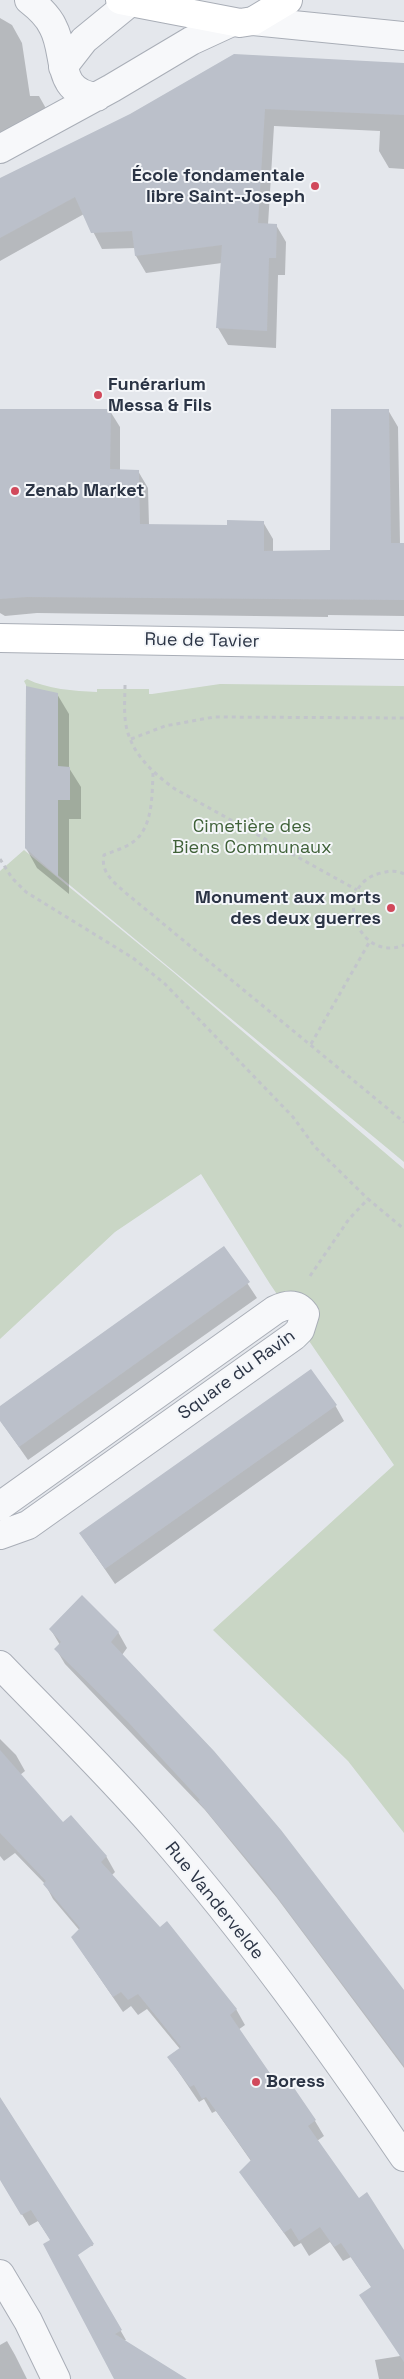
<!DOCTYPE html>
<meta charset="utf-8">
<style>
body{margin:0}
canvas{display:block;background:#e4e7ec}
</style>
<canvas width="404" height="2379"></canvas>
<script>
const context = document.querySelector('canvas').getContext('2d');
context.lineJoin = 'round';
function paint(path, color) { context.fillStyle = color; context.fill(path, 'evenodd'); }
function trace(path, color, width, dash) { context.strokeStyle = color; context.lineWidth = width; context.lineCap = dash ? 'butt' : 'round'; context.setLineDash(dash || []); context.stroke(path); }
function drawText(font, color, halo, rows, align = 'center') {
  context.font = font + ' "Space Grotesk",sans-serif'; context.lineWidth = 4; context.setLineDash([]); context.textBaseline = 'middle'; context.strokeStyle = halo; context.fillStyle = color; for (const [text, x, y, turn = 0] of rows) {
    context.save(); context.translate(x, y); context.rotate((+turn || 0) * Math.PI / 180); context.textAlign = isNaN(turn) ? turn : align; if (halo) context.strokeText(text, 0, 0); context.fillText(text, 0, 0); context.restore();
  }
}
const green = new Path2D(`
 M27,679C47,689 74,691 97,692V689H149V694H152L220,684L404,686V1162L25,848L26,685L24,681Z
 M24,850L173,972L404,1169V1833L348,1761L213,1630L394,1465L270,1284L201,1174L115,1232L0,1339V871Z`);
const shadow = new Path2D(`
 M0,18L12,25L22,43L30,96H39L48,112L0,138Z
 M404,64V169L389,168L379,151L380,131L274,126L268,225H276L286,242L285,275H278L276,348L228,345L218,328L222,263L146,273L136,256V248L102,249L84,214L0,261V179Z
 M0,410L110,411L120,427V470L138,471L148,488L149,525L229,527L263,522L273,539V552H332L388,410L398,427L400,544H404V616L328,615V617L37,613L5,616L0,613Z
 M57,694L69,714V768L81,787V819H69V894L37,868L26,848Z
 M224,1248L257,1298L28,1460L0,1420V1408Z
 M335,1405L344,1421L115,1584L80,1533Z
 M51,1630L118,1632L127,1648L122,1655L404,1992V2068L277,1898L205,1810L65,1664L56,1649L60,1645Z
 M0,1739L16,1755L25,1771L20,1775L63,1824L106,1856L115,1872L111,1876L236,2009L245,2025L238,2030L275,2083L315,2121L324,2136L317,2141L359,2199L404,2253V2379H379L375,2360L400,2356L372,2288L351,2257L343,2261L330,2242L309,2256L301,2243L294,2247L240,2172L251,2161L216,2111L212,2113L204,2099L199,2102L169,2058L180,2049L147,2009L138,2015L131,2006L123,2012L82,1952L80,1931L53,1899L45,1884L15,1853L4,1861L0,1856Z
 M0,2098L87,2235L93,2246L56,2248L38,2221L29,2226L0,2178Z
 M96,2288L126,2340L124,2341L177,2379H115Z
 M7,2341L15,2355L27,2379H0V2345Z`);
const building = new Path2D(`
 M234,54L404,63V115L265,109L258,223L277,224L276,258H269L267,331L216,328L222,245L135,256L132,231L91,233L75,197L0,238V178L130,114Z
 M0,409H111L110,469L139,470L140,524L227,525V520L264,521V551L330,550L331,409H389L391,543H404V600L27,597L0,599Z
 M26,686L58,693V766L70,767V800H58V877L25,848Z
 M224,1246L250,1282L19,1447L0,1421V1406Z
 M311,1369L337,1405L105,1569L79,1533Z
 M82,1595L119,1632L111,1642L214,1751L281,1830L404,1990V2066L266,1882L198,1801L200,1800L128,1722L54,1649L61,1642L49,1629Z
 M0,1750L63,1822L71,1815L107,1856L101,1862L160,1927L167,1921L237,2009L230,2015L276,2082L281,2088L290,2082L316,2120L308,2126L359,2198L367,2192L404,2250V2362L359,2295L371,2287L341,2243L334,2247L320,2227L299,2241L291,2228L284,2233L239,2172L251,2160L206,2097L202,2099L194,2085L190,2087L167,2057L181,2047L138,1994L128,2000L121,1992L113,1997L71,1937L80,1928L43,1884L46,1881L0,1833Z
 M0,2097L94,2244L78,2255L122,2330L115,2334L187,2379H114L43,2244L50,2240L31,2210L21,2215L0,2180Z`);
const path = new Path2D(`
 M125,685C125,696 124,706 125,717C127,749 150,771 175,789L357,890
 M131,739L165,726L214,717L404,718
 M153,773C152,795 153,828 133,842C125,848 114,851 104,855C100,873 115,883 127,894L404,1122
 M0,859L12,878L26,892L133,958L165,984L293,1117L315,1147L368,1199
 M404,874C397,870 389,871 381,873C330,885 357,964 404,945
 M311,1044L370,941
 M310,1276L349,1219L368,1199L404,1229`);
const street = new Path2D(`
 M29,0C38,7 48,16 53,27C68,55 54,92 97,97
 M253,21L404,36
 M63,67L84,40L133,0
 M0,149L112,88L191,41L230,23
 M0,1506L275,1310C287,1304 297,1303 305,1314L300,1330L294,1336L28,1525L0,1535
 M0,1665C53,1720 107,1772 157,1830C247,1933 327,2044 404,2157
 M0,2274L28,2321L56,2379`);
const secondary = new Path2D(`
 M120,0L240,23L253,21L288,0
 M0,638L404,645`);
const markers = [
 [315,186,5,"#d1495b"],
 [98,395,5,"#d1495b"],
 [15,491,5,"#d1495b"],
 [391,908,5,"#d1495b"],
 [256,2082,5,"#d1495b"]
];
const poiNames = [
 ["École fondamentale",305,176,"right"],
 ["libre Saint-Joseph",305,197,"right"],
 ["Funérarium",108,385],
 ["Messa & Fils",108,406],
 ["Zenab Market",25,491],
 ["Monument aux morts",381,898,"right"],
 ["des deux guerres",381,919,"right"],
 ["Boress",266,2082]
];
const streetNames = [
 ["Rue de Tavier",202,641,1],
 ["Square du Ravin",237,1375,-36],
 ["Rue Vandervelde",214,1901,51]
];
const parkNames = [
 ["Cimetière des",252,827],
 ["Biens Communaux",252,848]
];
paint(green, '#c9d6c5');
paint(shadow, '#0003');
paint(building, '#bbc0ca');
trace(street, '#a9aeb7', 30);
trace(secondary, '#a9aeb7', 30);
trace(path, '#c2c5cb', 3, [4, 4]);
trace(street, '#f7f8fa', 28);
trace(secondary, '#fff', 28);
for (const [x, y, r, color] of markers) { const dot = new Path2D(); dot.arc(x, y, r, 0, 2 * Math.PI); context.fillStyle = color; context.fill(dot); trace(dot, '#f4f6f9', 2); }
drawText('bold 18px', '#2b3445', '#f4f6f9', poiNames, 'left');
drawText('18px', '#2b3445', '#f4f6f9', streetNames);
drawText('18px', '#3f6138', '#f4f6f9', parkNames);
</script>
